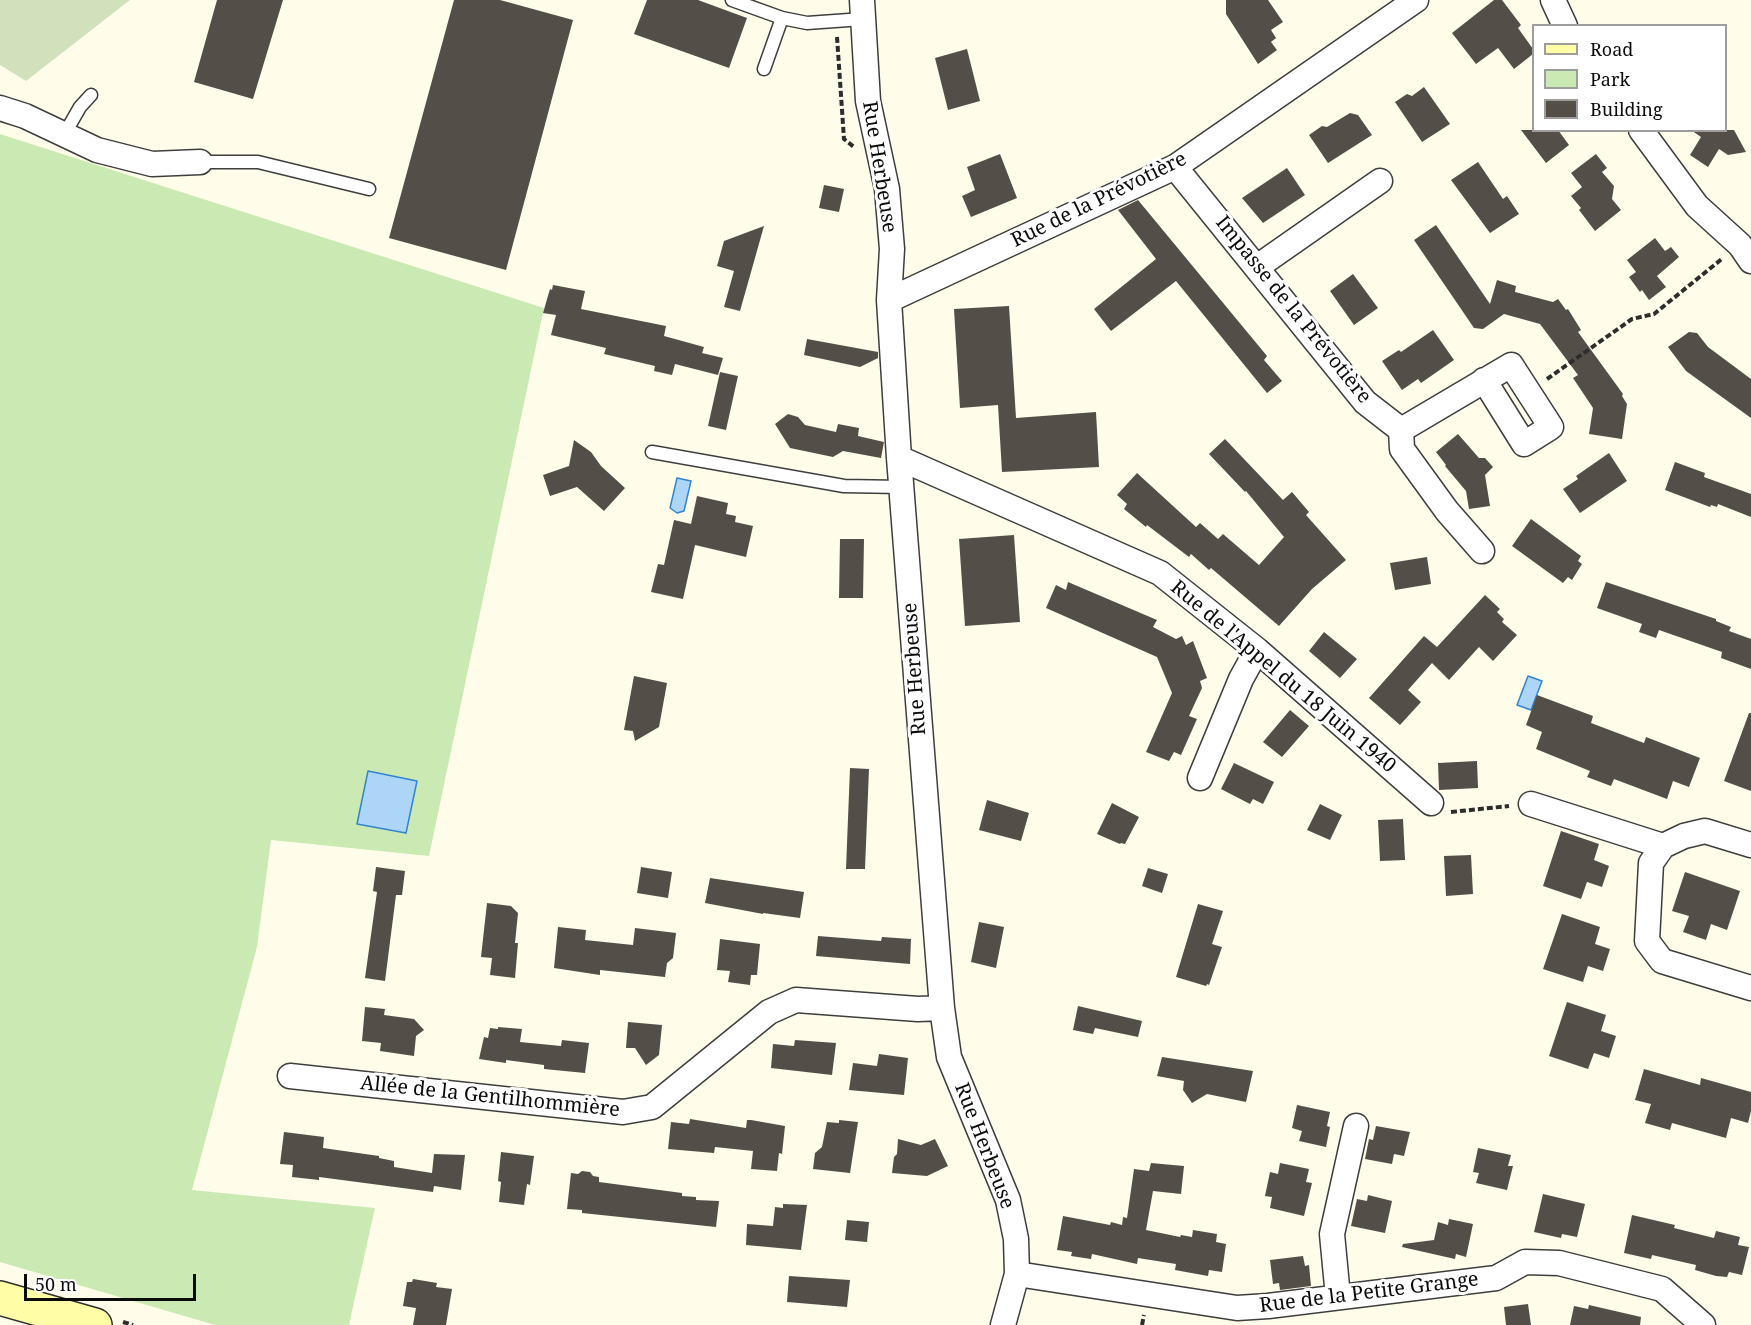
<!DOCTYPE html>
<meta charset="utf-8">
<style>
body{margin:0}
#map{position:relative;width:1751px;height:1325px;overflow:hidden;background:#fffdea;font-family:"Noto Serif",serif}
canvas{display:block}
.legend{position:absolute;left:1532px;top:24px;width:195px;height:108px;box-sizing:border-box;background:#fff;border:2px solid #9d9d9d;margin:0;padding:8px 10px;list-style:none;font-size:18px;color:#0b0b0b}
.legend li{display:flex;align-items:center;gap:12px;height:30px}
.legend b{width:30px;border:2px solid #9d9d9d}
.scale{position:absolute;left:24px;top:1274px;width:172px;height:27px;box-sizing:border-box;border:3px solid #0b0b0b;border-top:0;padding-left:8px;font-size:18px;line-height:21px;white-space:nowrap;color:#0b0b0b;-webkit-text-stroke:4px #fff;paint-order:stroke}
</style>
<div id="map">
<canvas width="1751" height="1325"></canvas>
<ul class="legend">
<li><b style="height:8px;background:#fffda5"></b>Road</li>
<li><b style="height:16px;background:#cbeab3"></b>Park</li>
<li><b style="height:16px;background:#544e48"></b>Building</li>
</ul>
<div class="scale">50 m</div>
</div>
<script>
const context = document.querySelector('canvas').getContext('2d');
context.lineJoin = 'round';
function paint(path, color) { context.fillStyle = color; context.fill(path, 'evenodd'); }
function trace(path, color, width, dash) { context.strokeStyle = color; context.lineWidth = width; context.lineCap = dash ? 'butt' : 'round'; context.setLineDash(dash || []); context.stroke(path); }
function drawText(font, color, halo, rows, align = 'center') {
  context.font = font + ' "Noto Serif",serif'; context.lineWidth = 6; context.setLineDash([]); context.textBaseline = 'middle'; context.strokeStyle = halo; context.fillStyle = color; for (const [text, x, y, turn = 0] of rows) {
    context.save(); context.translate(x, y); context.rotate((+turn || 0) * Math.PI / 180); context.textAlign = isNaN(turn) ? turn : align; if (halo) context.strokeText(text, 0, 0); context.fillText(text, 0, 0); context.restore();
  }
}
const green = new Path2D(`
 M0,134L544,308L429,856L271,840L257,947L192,1190L375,1208L349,1325H215L0,1262Z`);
const cemetery = new Path2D(`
 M0,0H130L26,81L0,65Z`);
const water = new Path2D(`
 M677,478L691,481L684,511L677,513L670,508Z
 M1528,676L1542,681L1531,710L1517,705Z
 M368,771L417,781L406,833L357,824Z`);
const building = new Path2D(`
 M217,0H283L253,99L194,82Z
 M454,0H500L573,20L506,270L389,238Z
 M647,0H698L747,18L729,68L634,34Z
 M1226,0H1268L1283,22L1271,30L1276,38L1271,42L1277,50L1258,64L1226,14Z
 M1494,0H1502L1521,25L1518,28L1533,49V54L1514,69L1498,48L1476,64L1452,33Z
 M967,49L980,101L948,110L935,58Z
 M1424,87L1450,124L1422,142L1395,102L1407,94L1412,96Z
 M1350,113L1358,115L1372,135L1328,163L1309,135L1322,126L1327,127Z
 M1521,130H1558L1569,145L1546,163Z
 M1691,130H1734L1746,152L1728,155L1719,149L1708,167L1690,155L1701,137Z
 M1000,154L1017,198L971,217L962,196L975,190L967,167Z
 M1596,154L1607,168L1602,172L1614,186L1612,199L1621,210L1595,231L1579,210L1581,208L1571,196L1582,187L1571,173Z
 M1478,162L1503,199L1507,196L1519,214L1490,233L1451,180Z
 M1287,168L1305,195L1263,223L1242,198Z
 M824,185L844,189L839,212L819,208Z
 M1138,200L1267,356L1264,360L1282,381L1267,393L1176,281L1111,331L1094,309L1156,259L1118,210Z
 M1436,225L1490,304L1497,280L1516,286L1515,292L1553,302L1558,299L1566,310L1568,309L1581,330L1578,332L1623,394L1622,396L1627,404L1622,439L1589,434L1593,408L1573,378L1578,375L1540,324L1504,314L1483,329L1474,328L1414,240Z
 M764,226L740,311L724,307L734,271L717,266L724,241Z
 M1655,238L1665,251L1671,247L1679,257L1657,276L1666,287L1649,300L1642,290L1640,292L1629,277L1636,272L1627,260Z
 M1353,274L1378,308L1354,325L1330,291Z
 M553,285L585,291L581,309L666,326L664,336L704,347L702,353L723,358L718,375L675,364L672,375L654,371L655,366L604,354L606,348L551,335L556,315L543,313L550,289L552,290Z
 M1009,306L1016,418L1096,412L1099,467L1002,472L998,405L960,408L954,309Z
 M1433,330L1454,360L1421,383L1418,379L1402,390L1382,361L1399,350L1401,352Z
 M1689,332L1697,333L1708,347L1751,379V418L1686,371L1668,347Z
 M807,339L878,352V358L860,367L804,355Z
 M720,372L738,376L726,430L708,426Z
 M788,414L798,417L805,425L836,432L838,424L859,428L858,436L884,442L881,458L843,451L833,457L790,448L775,424Z
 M1458,434L1479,458H1485L1493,467L1485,475L1490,506L1469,509L1466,491L1445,466L1446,465L1436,452Z
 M1225,439L1283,500L1292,492L1309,512L1306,515L1346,560L1312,589L1279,626L1211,568L1209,570L1191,554L1189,557L1147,525L1146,527L1124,509L1127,504L1117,495L1137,473L1196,527L1200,523L1218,539L1223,534L1259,565L1284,537L1246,491L1245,492L1209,454Z
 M574,440L591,452L601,466L625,488L604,511L577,487L550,496L543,475L569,466Z
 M1609,453L1627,481L1580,513L1563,489L1578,479L1576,476Z
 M1675,462L1705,473L1704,477L1751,494V517L1718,504L1717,507L1711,505L1710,507L1665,490Z
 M697,496L728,503L726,514L736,516L735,522L753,526L746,557L695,545L683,599L651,592L658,564L664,565L674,520L691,524Z
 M1531,519L1581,556L1578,561L1582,564L1572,580L1568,577L1563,583L1512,546Z
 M1014,535L1020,622L965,626L959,539Z
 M840,539H864L863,598H839Z
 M1427,557L1431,584L1395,590L1390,563Z
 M1068,582L1157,620L1153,627L1176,639L1182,636L1186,645L1193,641L1207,678L1200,681L1202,688L1189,716L1197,719L1181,755L1174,752L1169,761L1146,752L1172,693L1157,657L1046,608L1056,585L1066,590Z
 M1606,582L1716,619V621L1731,627L1729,631L1751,639V669L1721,658L1722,652L1659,630L1656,638L1639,632L1642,624L1597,608Z
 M1485,595L1500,609L1497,612L1504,619L1502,622L1517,635L1493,661L1479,647L1449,680L1432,663L1408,690L1421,702L1400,725L1369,698L1424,636L1437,647Z
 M1324,632L1357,659L1340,678L1309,651Z
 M634,676L667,683L659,727L635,741L633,731L624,730Z
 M1537,695L1593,716L1591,723L1644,743L1646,737L1700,758L1689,787L1673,781L1667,799L1614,779L1611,786L1587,777L1590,771L1536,749L1542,732L1526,725Z
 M1290,710L1309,726L1282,757L1263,742Z
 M1749,713H1751V791L1724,781Z
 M1477,761L1478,788L1439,790L1438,763Z
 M1234,763L1274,782L1263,804L1253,799L1250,804L1221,789Z
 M850,768L869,769L865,869H846Z
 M987,800L1029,813L1021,841L979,830Z
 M1112,803L1139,817L1125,844L1121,843L1120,844L1097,834Z
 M1320,804L1342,815L1330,840L1307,830Z
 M1403,819L1405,860L1380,861L1378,820Z
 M1561,831L1599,844L1594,860L1609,866L1602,887L1587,882L1581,899L1543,886Z
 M1471,855L1473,894L1446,896L1444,856Z
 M376,867L405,871L402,895H396L385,981L365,978L377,892L373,891Z
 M641,867L672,872L668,898L637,893Z
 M1148,868L1168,874L1162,893L1142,886Z
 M1685,872L1740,891L1727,930L1711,924L1706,940L1683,932L1689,916L1672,911Z
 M710,878L804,892L800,918L763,913V914L705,903Z
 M487,903L511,906L518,913L515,943H518L515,978L490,975L492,958L481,957Z
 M1198,904L1223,911L1212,944L1222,947L1209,985L1207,984L1206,986L1176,977Z
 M1562,914L1600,927L1595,944L1610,949L1603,971L1588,966L1583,982L1543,969Z
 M979,922L1004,927L996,968L971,962Z
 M558,927L586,930L585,940L633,945L635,928L676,933L673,958L667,963L665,977L600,970V975L554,968Z
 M818,936L881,941L882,937L911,939L910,964L816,956Z
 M720,939L760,944L757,975H751L750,985L728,982L730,971L717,970Z
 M1567,1002L1606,1015L1601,1031L1616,1036L1609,1058L1594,1053L1588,1069L1549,1056Z
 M1078,1006L1142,1021L1138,1037L1095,1028L1093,1034L1073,1030Z
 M365,1007L385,1009L384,1015L414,1019L424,1030L416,1036L414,1056L380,1051L381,1043L362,1041Z
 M628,1022L662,1025L659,1055L646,1065L635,1048H626Z
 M498,1027L522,1029L520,1042L561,1046L562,1040L589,1043L585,1073L544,1069V1065L506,1060V1063L479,1059L484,1037L488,1038L490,1028L498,1029Z
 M795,1040L836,1043L832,1075L771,1068L773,1044L794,1046Z
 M879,1054L908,1058L904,1095L849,1090L853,1063L877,1066Z
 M1162,1057L1253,1071L1246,1102L1207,1094L1192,1103L1183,1090L1184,1081L1157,1076Z
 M1644,1069L1700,1085L1701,1078L1751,1092V1111L1748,1123L1731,1118L1726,1138L1672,1123L1670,1130L1645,1123L1651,1104L1635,1100Z
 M1297,1105L1330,1112L1327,1126L1330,1127L1326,1147L1299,1141L1302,1131L1292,1128Z
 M690,1119L746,1128L747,1120H751L785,1126L782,1154L779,1153L777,1171L751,1169L753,1151L715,1147L714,1153L668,1149L671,1122L689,1124Z
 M839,1120L858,1122L850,1173L813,1169L815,1153L822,1147L827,1122L839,1123Z
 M1376,1126L1410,1132L1404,1156L1394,1154L1392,1164L1365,1159L1369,1139L1373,1140Z
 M284,1132L324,1137L323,1148L379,1156V1158L394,1161V1167L432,1173L434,1154L465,1155L461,1190L434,1186L433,1192L319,1177V1180L292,1177L293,1165L280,1164Z
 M898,1139L921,1145L935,1139L948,1166L927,1176L892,1173L894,1157L897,1154Z
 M1478,1148L1511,1155L1508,1166H1513L1507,1190L1476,1183L1479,1173L1473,1172Z
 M501,1152L534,1156L530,1185L527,1184L524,1205L499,1202L501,1182L498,1181Z
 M1151,1163L1184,1166L1181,1194L1153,1191L1146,1230L1180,1237L1181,1235L1192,1237L1193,1230L1217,1234L1216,1242L1226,1244L1222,1272L1209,1270L1208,1276L1175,1270L1176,1264L1138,1258L1137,1264L1092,1254L1091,1259L1071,1256L1072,1252L1057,1250L1063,1216L1110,1225L1111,1222L1122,1225L1123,1217L1127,1218L1134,1169L1149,1171Z
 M1280,1163L1309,1169L1306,1182L1312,1183L1304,1216L1270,1208L1272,1197L1265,1196L1270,1172L1278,1174Z
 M582,1171L590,1172L593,1176L599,1177V1182L682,1193V1196L696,1197V1200L719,1201L716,1227L582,1213V1210L567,1209L571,1173L578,1174Z
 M1543,1194L1585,1204L1577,1237L1562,1234L1561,1238L1534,1232Z
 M1368,1195L1392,1201L1385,1233L1351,1226L1357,1199L1367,1201Z
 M783,1204L807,1205L801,1250L746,1245L747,1224L773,1226L775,1207L783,1208Z
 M1632,1215L1675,1225L1674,1228L1714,1238L1716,1231L1740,1237L1738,1245L1749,1247L1742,1275L1729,1272L1727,1277L1716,1276L1695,1270L1696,1265L1652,1255L1651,1259L1624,1253Z
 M1449,1219L1473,1224L1466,1257L1456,1254L1455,1259L1402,1247L1403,1244L1434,1240L1438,1222L1448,1225Z
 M847,1220L869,1222L867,1242L845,1240Z
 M1303,1256L1305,1266L1309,1265L1311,1286L1280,1290L1279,1283L1273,1284L1270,1260Z
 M789,1276L850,1280L847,1307L787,1302Z
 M413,1279L437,1283L436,1287L452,1289L446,1325H413L416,1308L403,1306L407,1282H412Z
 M1528,1304L1531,1325H1506L1504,1307Z
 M1589,1305L1641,1317L1640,1325H1570L1574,1306L1588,1309Z`);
const path = new Path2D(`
 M837,37L844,139L854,147
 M1547,379L1632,319L1654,314L1723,258
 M1451,812L1509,806
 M123,1322L133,1325
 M1142,1325L1144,1315`);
const service = new Path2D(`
 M732,0L782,18L764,69
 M782,18L807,23L863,19
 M64,135L80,107L91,95
 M200,162H258L369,189
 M652,452L844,486L901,487`);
const minor = new Path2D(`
 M862,0L868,101L887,189L892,249L889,300L899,458L942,1008L949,1057L1008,1200L1016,1239L1017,1274L1003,1325
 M1553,0L1565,26
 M0,108L25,116L97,150L152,164L200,162
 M1641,130L1697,206L1740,245L1751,261
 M1175,167L1365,402L1401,430L1511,365L1551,427L1524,444L1484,380
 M1257,267L1380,181
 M889,300L1175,167L1416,0
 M1401,430L1402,449L1447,511L1482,551
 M899,458L1160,573L1257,650L1431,803
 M1200,778L1241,679L1257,650
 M1531,804L1663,846
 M1751,845L1705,831L1684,836L1663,846L1651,863L1647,941L1662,961L1751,988
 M290,1076L623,1112L652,1107L769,1012L796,1000L918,1009L942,1008
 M1017,1274L1237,1308L1268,1306L1496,1278L1525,1262L1559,1263L1662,1289L1703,1325
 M1338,1297L1332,1234L1356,1126`);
const secondary = new Path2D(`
 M0,1298L95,1325`);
const streetNames = [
 ["Rue Herbeuse",879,167,81],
 ["Rue de la Prévotière",1099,200,-26],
 ["Impasse de la Prévotière",1293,310,51],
 ["Rue Herbeuse",915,669,-94],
 ["Rue de l'Appel du 18 Juin 1940",1283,677,40],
 ["Allée de la Gentilhommière",490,1097,6],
 ["Rue Herbeuse",984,1146,69],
 ["Rue de la Petite Grange",1369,1293,-7]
];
paint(green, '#cbeab3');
paint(cemetery, '#d1e1bb');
paint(water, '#add5f8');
trace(water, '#3284d1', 1.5);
paint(building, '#544e48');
trace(service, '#3e3e3e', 15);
trace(minor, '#3e3e3e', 27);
trace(secondary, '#2d2d2d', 36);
trace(path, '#2d2d2d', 4, [6, 3]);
trace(service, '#fff', 12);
trace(minor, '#fff', 24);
trace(secondary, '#fffda5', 33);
drawText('20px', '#0b0b0b', '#fff', streetNames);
</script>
